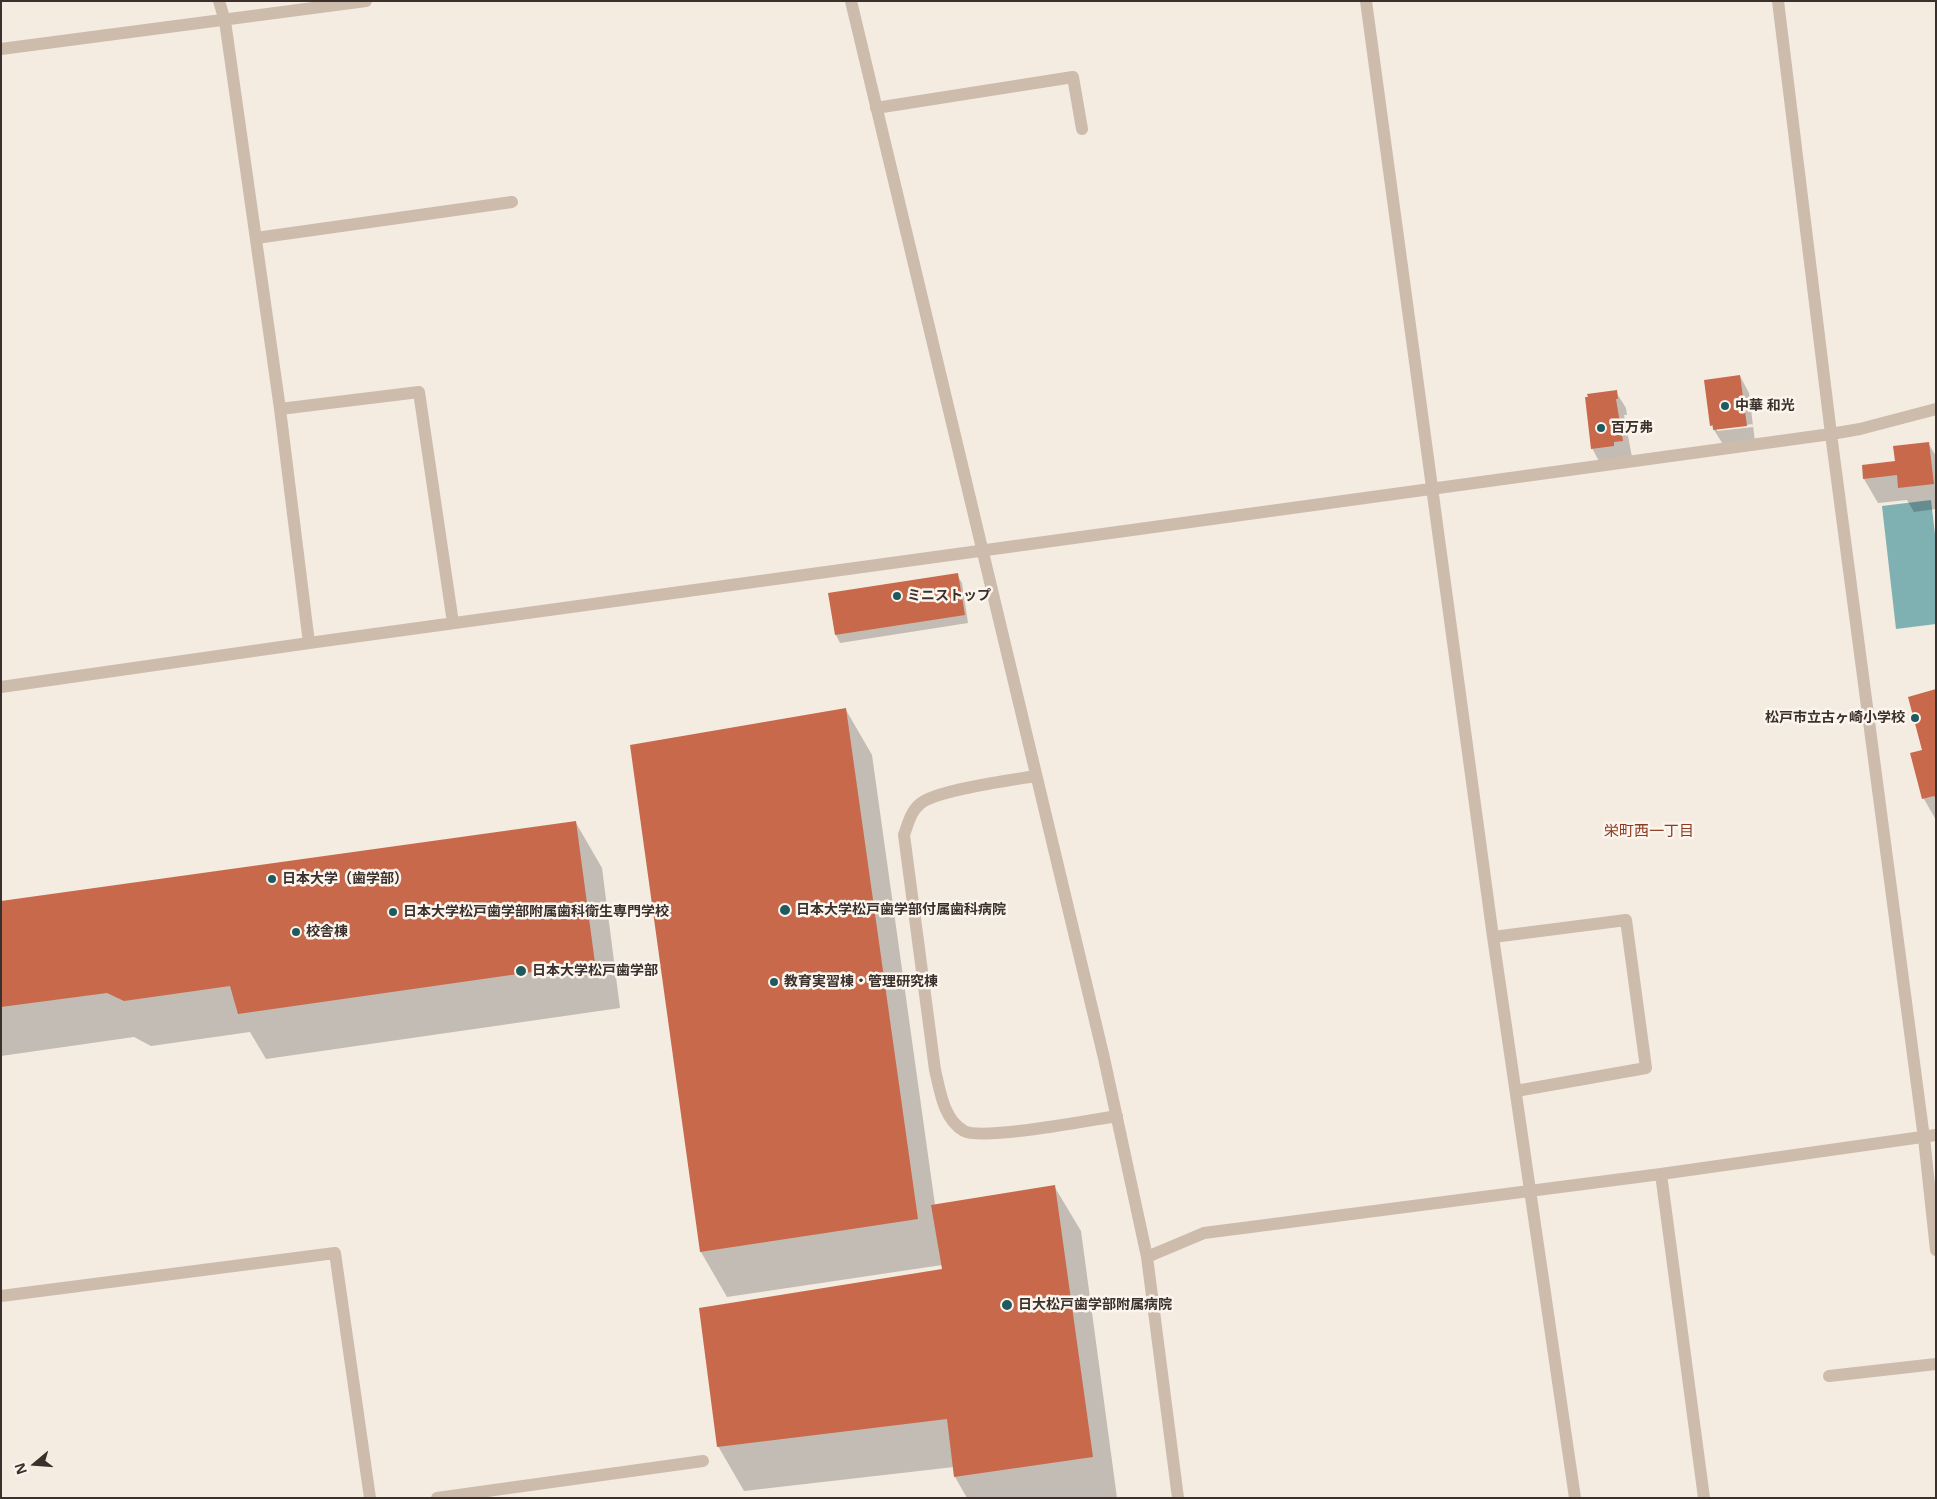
<!DOCTYPE html>
<meta charset="utf-8">
<style>
body{margin:0}
#map{position:relative;width:1937px;height:1499px;overflow:hidden;background:#f4ebe1;font-family:"Noto Sans",sans-serif}
canvas{display:block}
.frame{position:absolute;inset:0;border:2px solid #3b302b;pointer-events:none}
.north{position:absolute;left:10px;top:1439px;width:50px;height:50px;-webkit-text-stroke:4px #fbf5ee;paint-order:stroke;rotate:252deg;font-size:14px;font-weight:700;line-height:20px;text-align:center;color:#3b302b}
.north::after{content:'';display:block;margin:auto;width:18px;height:22px;background:#3b302b;clip-path:polygon(50% 0,100% 100%,50% 72%,0 100%)}
</style>
<div id="map">
<canvas width="1937" height="1499"></canvas>
<div class="frame"></div>
<div class="north">N</div>
</div>
<script>
const context = document.querySelector('canvas').getContext('2d');
context.lineJoin = 'round';
function paint(path, color) { context.fillStyle = color; context.fill(path, 'evenodd'); }
function trace(path, color, width, dash) { context.strokeStyle = color; context.lineWidth = width; context.lineCap = dash ? 'butt' : 'round'; context.setLineDash(dash || []); context.stroke(path); }
function drawText(font, color, halo, rows, align = 'center') {
  context.font = font + ' "Noto Sans","Noto Sans JP",sans-serif'; context.lineWidth = 5; context.setLineDash([]); context.textBaseline = 'middle'; context.strokeStyle = halo; context.fillStyle = color; for (const [text, x, y, turn = 0] of rows) {
    context.save(); context.translate(x, y); context.rotate((+turn || 0) * Math.PI / 180); context.textAlign = isNaN(turn) ? turn : align; if (halo) context.strokeText(text, 0, 0); context.fillText(text, 0, 0); context.restore();
  }
}
const water = new Path2D(`
 M1931,500L1936,543V624L1896,629L1882,506Z`);
const shadow = new Path2D(`
 M1740,376L1749,393L1755,442L1724,446L1711,425ZM1753,424V427L1717,431V429Z
 M1616,392L1626,408L1627,415H1624L1632,457L1601,465L1592,448Z
 M1928,443L1936,456V509L1914,512L1907,500L1878,503L1864,479L1863,466L1897,462Z
 M957,575L962,583L968,623L840,643L836,635L829,594Z
 M1936,691V820L1924,799L1911,754L1924,751Z
 M846,710L872,755L935,1205L1054,1186L1081,1231L1117,1498H967L955,1477L954,1467L744,1491L718,1446L943,1270L942,1265L727,1297L701,1252Z
 M576,823L602,868L620,1008L266,1059L250,1032L151,1046L134,1037L1,1056V902Z`);
const building = new Path2D(`
 M1740,375L1747,426L1713,430V425L1710,426L1704,380Z
 M1617,390L1618,399H1616L1623,441L1614,442V446L1591,449L1585,397H1588L1587,394Z
 M1929,442L1934,484L1898,488L1897,475L1863,479L1862,465L1895,461L1893,446Z
 M958,573L965,615L835,635L828,593Z
 M1936,689V799L1934,796L1922,799L1910,753L1922,750L1908,697Z
 M846,708L918,1219L700,1252L630,745Z
 M576,821L595,963L238,1014L230,986L124,1001L107,993L1,1007V901Z
 M1055,1185L1093,1457L954,1477L947,1419L717,1447L699,1308L942,1269L931,1205Z`);
const minor = new Path2D(`
 M219,1L225,21L280,409L309,643L1831,434L1860,429L1936,409
 M851,1L1104,1058L1147,1257L1178,1498
 M1366,1L1493,937L1575,1498
 M1778,1L1831,434L1924,1138L1936,1250
 M1,49L366,1
 M876,108L1073,77L1082,129
 M256,238L512,202
 M280,409L419,392L453,623
 M1,687L309,643
 M1036,776C1012,780 936,790 920,804C911,811 908,824 904,835L935,1070C940,1090 943,1119 964,1131C983,1141 1090,1120 1117,1116
 M1493,937L1626,920L1646,1068L1516,1091
 M1661,1174L1704,1498
 M1147,1257L1204,1233L1661,1174L1936,1135
 M1,1296L335,1253L370,1498
 M1829,1376L1936,1364
 M437,1498L703,1461`);
const markers = [
 [1725,406,5,"#1f5a5e"],
 [1601,428,5,"#1f5a5e"],
 [897,596,5,"#1f5a5e"],
 [1915,718,5,"#1f5a5e"],
 [272,879,5,"#1f5a5e"],
 [785,910,6,"#1f5a5e"],
 [393,912,5,"#1f5a5e"],
 [296,932,5,"#1f5a5e"],
 [521,971,6,"#1f5a5e"],
 [774,982,5,"#1f5a5e"],
 [1007,1305,6,"#1f5a5e"]
];
const poiNames = [
 ["中華 和光",1735,406],
 ["百万弗",1611,428],
 ["ミニストップ",907,596],
 ["松戸市立古ヶ崎小学校",1905,718,"right"],
 ["日本大学（歯学部）",282,879],
 ["日本大学松戸歯学部付属歯科病院",796,910],
 ["日本大学松戸歯学部附属歯科衛生専門学校",403,912],
 ["校舎棟",306,932],
 ["日本大学松戸歯学部",532,971],
 ["教育実習棟・管理研究棟",784,982],
 ["日大松戸歯学部附属病院",1018,1305]
];
const neighbourhoodNames = [
 ["栄町西一丁目",1649,832]
];
paint(water, '#7fb0b2');
paint(shadow, '#0003');
paint(building, '#c8694b');
trace(minor, '#cdbbac', 12);
for (const [x, y, r, color] of markers) { const dot = new Path2D(); dot.arc(x, y, r, 0, 2 * Math.PI); context.fillStyle = color; context.fill(dot); trace(dot, '#fbf5ee', 2); }
drawText('bold 14px', '#3b302b', '#fbf5ee', poiNames, 'left');
drawText('15px', '#8c3b22', '#fbf5ee', neighbourhoodNames);
</script>
